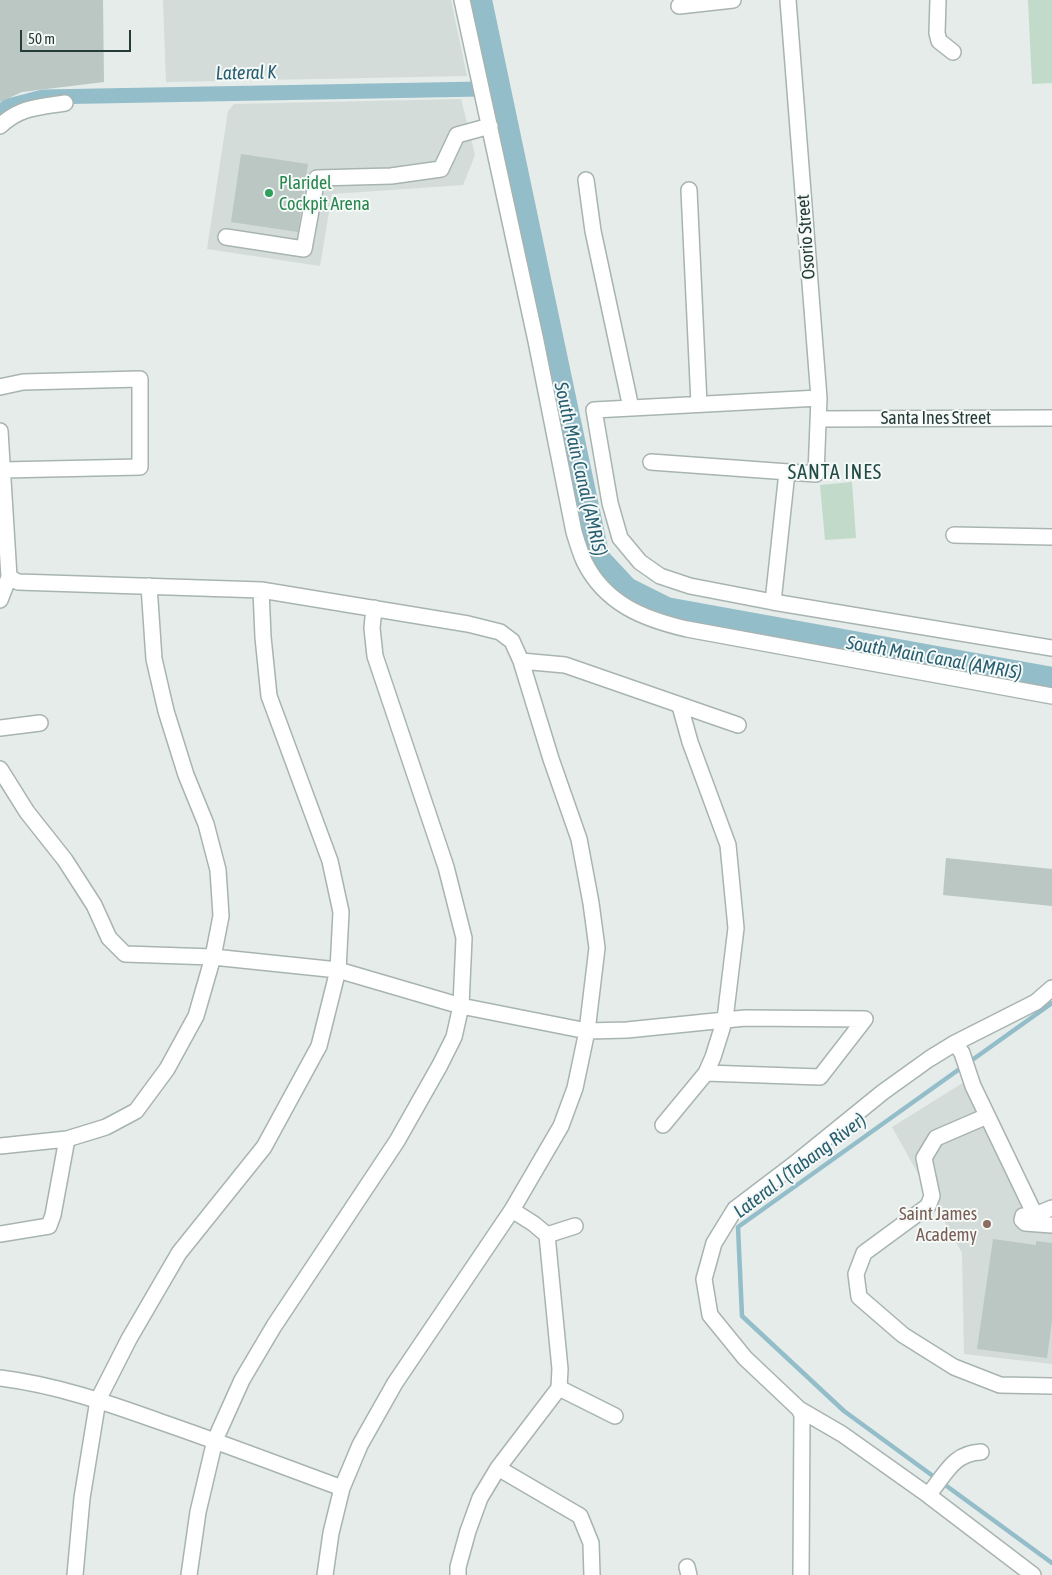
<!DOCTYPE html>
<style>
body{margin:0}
#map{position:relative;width:1052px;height:1575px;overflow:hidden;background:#e5ecea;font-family:"Asap Condensed",sans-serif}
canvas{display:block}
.scale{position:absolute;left:20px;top:30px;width:111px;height:22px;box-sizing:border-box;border:2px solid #263c38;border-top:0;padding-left:6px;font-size:15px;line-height:18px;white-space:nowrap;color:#263c38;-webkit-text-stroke:4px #f5f9f7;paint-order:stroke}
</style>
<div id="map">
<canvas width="1052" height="1575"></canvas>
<div class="scale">50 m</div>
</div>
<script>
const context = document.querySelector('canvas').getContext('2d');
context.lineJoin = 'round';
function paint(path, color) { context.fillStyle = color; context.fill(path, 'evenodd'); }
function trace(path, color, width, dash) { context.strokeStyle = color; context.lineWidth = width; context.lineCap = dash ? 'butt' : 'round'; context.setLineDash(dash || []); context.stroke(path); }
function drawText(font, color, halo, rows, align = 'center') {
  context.font = font + ' "Asap Condensed",sans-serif'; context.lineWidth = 4; context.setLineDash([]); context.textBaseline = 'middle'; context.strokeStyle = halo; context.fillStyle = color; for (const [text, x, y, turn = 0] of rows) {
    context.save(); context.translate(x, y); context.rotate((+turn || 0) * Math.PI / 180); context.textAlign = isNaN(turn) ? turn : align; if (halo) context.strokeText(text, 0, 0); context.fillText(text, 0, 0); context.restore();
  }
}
const built = new Path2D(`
 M163,0H451L467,76L166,82Z
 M461,99L475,155L463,185L332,194L320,266L207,249L228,111L234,104Z
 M966,1081L1029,1225L1052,1222V1364L964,1354L962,1253L892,1127Z`);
const green = new Path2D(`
 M1028,0H1052V83L1032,84Z
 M852,482L856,538L825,540L820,485Z`);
const stream = new Path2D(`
 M1052,1003L738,1227L742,1316L844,1411L1052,1563`);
const canal = new Path2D(`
 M0,113L8,106L43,97L482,89L497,87`);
const river = new Path2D(`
 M479,0L597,559L626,590L666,610L1052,680`);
const building = new Path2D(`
 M0,0H103L104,82L22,92L0,102Z
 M241,154L308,164L298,232L231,222Z
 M946,858L1052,869V906L943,895Z
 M993,1239L1036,1245V1241L1052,1243V1321L1047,1358L977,1349Z`);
const minor = new Path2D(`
 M462,0L536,341L574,532C577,542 580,552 584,561C605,604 644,619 687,629L1052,696
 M938,0L937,33L939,41L953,52
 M679,6L733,0
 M0,126C20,107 39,107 65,103
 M586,180L593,231L631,408
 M689,190L699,404
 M226,237L304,249L317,178L391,176L441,169L457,135L490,126
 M0,387L23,382L140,379V467L3,470
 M819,398L594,410L610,503L620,538L640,562L660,576L690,586L773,602L1052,648
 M819,419L1052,418
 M0,431L9,577L18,582L261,590L468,624L500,632L512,641L521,661L551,759L579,839L591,903L597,948L587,1031L575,1088L561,1126L512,1210L395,1383L360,1445L342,1488L331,1533L325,1575
 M651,462L816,474L819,398L788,0
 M954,535L1052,537
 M0,600L9,577
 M773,602L787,472
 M521,661L565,665L738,725
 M0,728L40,723
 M0,769L27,812L65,860L94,905L109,938L125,954L213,957L338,970L461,1006L587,1031L627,1030L745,1018L865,1019
 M955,1043L962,1053L973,1086L1035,1215L1052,1208
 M706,1073L820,1077L865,1019
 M987,1116L936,1138L924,1158L932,1196L928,1206L864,1253L856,1274L859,1297L903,1335L954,1367L1000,1385L1052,1386
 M663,1125L706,1073L713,1057L725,1019L736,928L728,845L690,742L680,706
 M0,1146L67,1139L106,1127L136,1111L167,1069L196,1016L213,957L221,916L218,870L206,824L186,775L166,711L154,659L149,586
 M1035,1215L1023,1216L1022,1220L1025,1223L1052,1225
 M0,1234L49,1226L53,1215L67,1139
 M547,1235L575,1226
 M0,1378C56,1385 108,1403 161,1422C222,1443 282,1466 342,1488
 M559,1388L615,1416
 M799,1409L802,1415L801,1575
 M498,1468L580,1516L591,1543L592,1575
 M928,1495C945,1476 952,1453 981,1452
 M687,1567L689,1575
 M75,1575L82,1498L98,1400L129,1339L179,1253L264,1147L319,1046L338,970L341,912L330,861L269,696L263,637L261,590
 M189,1575L198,1512L215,1440L242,1380L274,1326L397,1141L440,1065L454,1037L461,1006L464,938L446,867L375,656L372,628L374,608
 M458,1575V1567L468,1531L480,1498L498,1468L559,1388L560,1369L547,1235L534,1224L512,1210
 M1033,1575L928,1495L842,1434L799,1409L745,1358L710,1315L704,1279L714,1243L735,1209L793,1165L883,1092L929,1059L955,1043L1036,1002L1052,988`);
const markers = [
 [269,193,5,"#2e9e5b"],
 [987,1224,5,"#8d6e63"]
];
const leisureNames = [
 ["Plaridel",279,183],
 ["Cockpit Arena",279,204]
];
const streetNames = [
 ["Osorio Street",806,237,-94],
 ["Santa Ines Street",936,418]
];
const educationNames = [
 ["Saint James",977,1214],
 ["Academy",977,1235]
];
const waterNames = [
 ["Lateral K",246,73,-1],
 ["South Main Canal (AMRIS)",580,469,77],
 ["South Main Canal (AMRIS)",934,658,10],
 ["Lateral J (Tabang River)",800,1166,-37]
];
const quarterNames = [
 ["SANTA INES",835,473]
];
paint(built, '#d3dcd9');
paint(green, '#c1daca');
trace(stream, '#94bdca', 4.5);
trace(canal, '#94bdca', 15);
trace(river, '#94bdca', 26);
paint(building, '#bac7c3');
trace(minor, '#a8b4b1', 18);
trace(minor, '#fff', 15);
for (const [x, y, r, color] of markers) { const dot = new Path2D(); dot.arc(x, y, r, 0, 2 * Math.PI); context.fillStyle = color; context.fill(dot); trace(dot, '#f5f9f7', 2); }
drawText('18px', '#27864d', '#f5f9f7', leisureNames, 'left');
drawText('18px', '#263c38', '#f5f9f7', streetNames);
drawText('18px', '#785e54', '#f5f9f7', educationNames, 'right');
drawText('italic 19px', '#275e71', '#f5f9f7', waterNames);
context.letterSpacing = '1px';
drawText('20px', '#244c46', '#f5f9f7', quarterNames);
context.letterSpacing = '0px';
</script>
